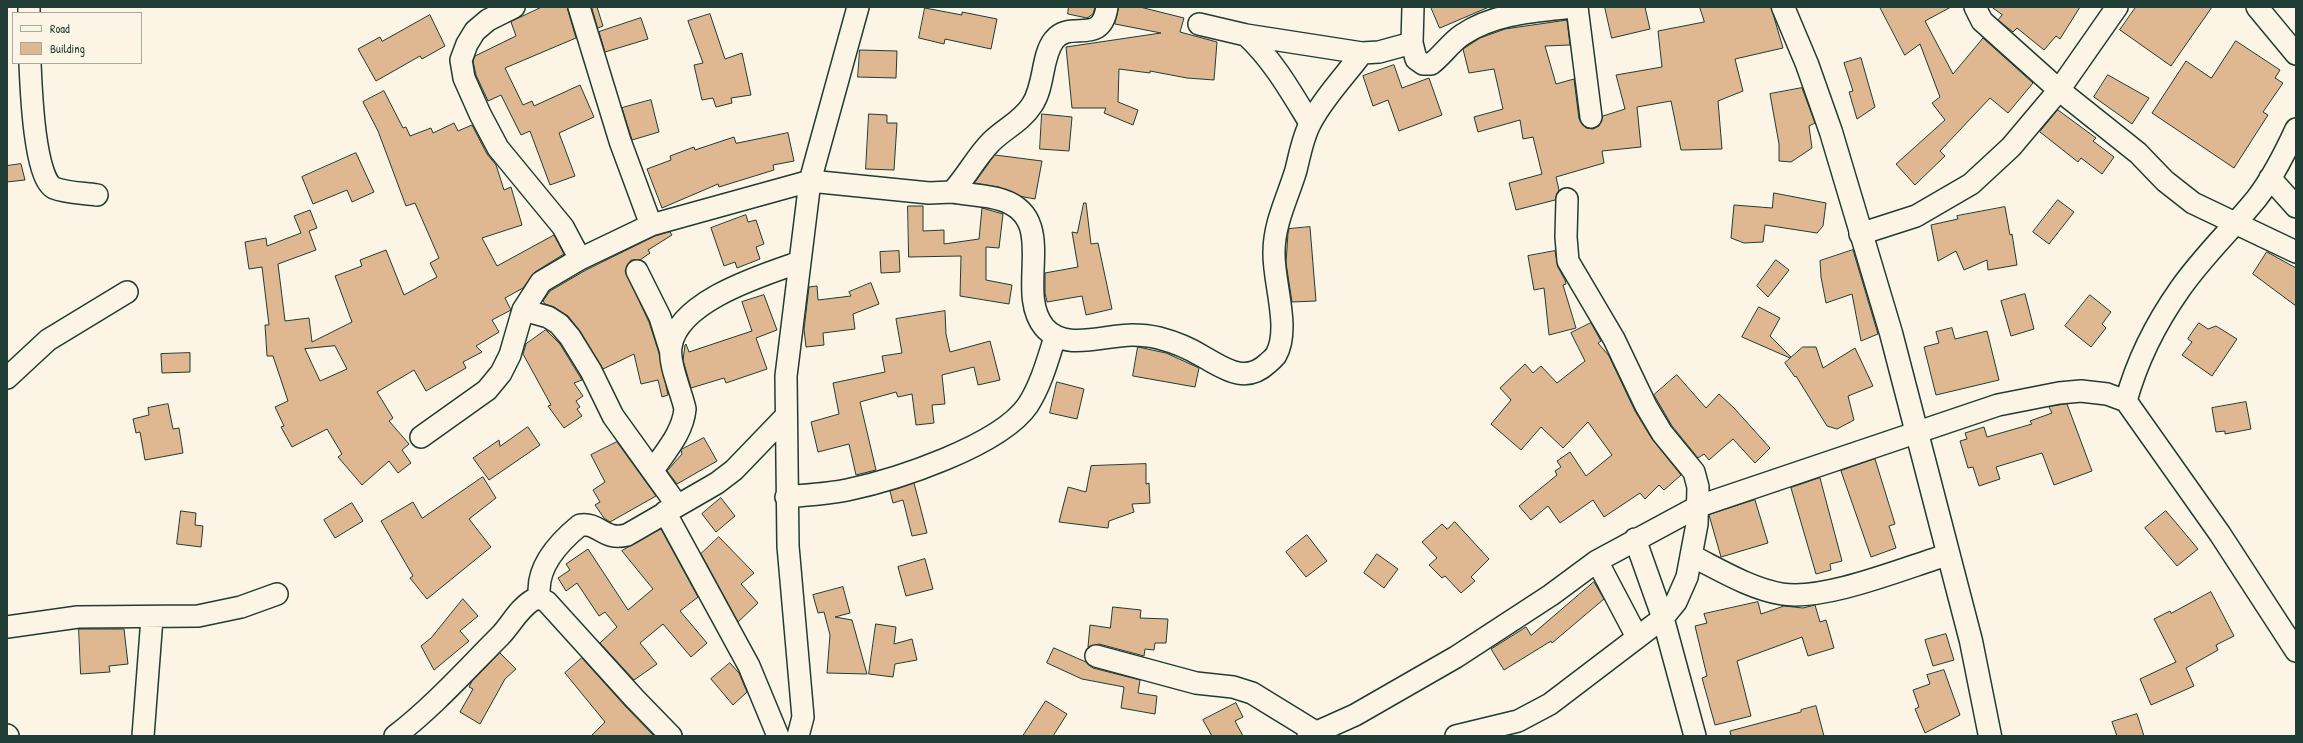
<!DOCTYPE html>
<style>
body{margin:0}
#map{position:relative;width:2303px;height:743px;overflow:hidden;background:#fcf5e5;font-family:"Patrick Hand",sans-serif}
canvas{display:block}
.frame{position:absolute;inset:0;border:8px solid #1f3d34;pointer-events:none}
.legend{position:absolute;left:12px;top:12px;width:130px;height:52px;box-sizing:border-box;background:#fcf5e5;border:1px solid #a4ab9e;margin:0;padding:5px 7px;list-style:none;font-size:12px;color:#1f3d34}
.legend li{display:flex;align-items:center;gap:8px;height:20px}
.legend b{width:20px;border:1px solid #a4ab9e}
</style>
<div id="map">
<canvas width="2303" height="743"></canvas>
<div class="frame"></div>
<ul class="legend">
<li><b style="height:5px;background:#fcf5e5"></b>Road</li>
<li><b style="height:11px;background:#dfb790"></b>Building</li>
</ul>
</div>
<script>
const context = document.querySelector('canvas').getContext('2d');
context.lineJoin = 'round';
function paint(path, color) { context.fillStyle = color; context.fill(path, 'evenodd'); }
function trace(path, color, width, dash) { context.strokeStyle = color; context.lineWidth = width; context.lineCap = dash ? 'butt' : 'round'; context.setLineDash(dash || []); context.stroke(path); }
const building = new Path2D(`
 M542,7H567L576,38L505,68L523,105L532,101L534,106L580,85L594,117L559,133L575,176L550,185L530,131L521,135L501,95L488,101L476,75L473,61L475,56L516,36L511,22Z
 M592,7H597L603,26L598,28Z
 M1069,7H1095L1093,14L1087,18L1068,14Z
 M1119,7H1140L1184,18L1180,32L1217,42L1214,80L1187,78L1150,71V73L1119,69L1118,102L1138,110L1133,125L1104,113L1106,108H1072L1066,47L1161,33L1115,24Z
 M1431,7H1489L1440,28Z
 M1605,7H1645L1650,29L1612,38Z
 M1700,7H1771L1783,48L1735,59L1743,91L1718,101L1722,149L1681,150L1671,101L1637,107L1641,147L1602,151L1604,163L1556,177L1559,190L1555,200L1516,210L1509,183L1542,174L1533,137L1523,139L1520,120L1478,132L1474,117L1503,109L1494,69L1469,73L1463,49L1480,38L1505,29L1567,20L1570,45L1545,46L1556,84L1574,79L1579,119L1586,128L1593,129L1599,126L1603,116L1625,109L1616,75L1662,67L1658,31L1704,22Z
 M1880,7H1951L1925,21L1953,74L1983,38L2033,83L2008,113L1990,98L1940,151L1945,156L1915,185L1896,164L1945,120L1932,103L1940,97L1920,44L1905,55Z
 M1992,7H2080L2060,39L2056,36L2044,50L2017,28L2013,32L1998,20L2002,15Z
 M2136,7H2212L2171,66L2120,30Z
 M925,8L962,15V12L997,19L991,49L945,39L944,44L919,38Z
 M710,14L725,59L742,53L751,95L731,98L732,103L716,107L713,98L702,100L694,65L703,63L688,21Z
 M430,15L445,46L422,59L420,56L376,81L358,49L380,37L382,41Z
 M641,18L648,39L605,52L599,32Z
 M2236,41L2280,70L2275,78L2283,83L2263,112L2268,115L2234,168L2152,113L2186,61L2211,78Z
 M860,50L897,51L896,78L858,77Z
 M1861,58L1875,107L1857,119L1849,92L1853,91L1844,63Z
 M1394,65L1402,88L1429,78L1442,115L1399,131L1388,100L1373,106L1363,76Z
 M2108,75L2149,98L2132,124L2094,97Z
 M1802,88L1815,123L1809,126L1812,148L1791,162L1779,161V144L1770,94Z
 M384,91L403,128L406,127L410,136L431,128L433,133L454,123L458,131L472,125L487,154L496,165L504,190L511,187L522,225L482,238L497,266L554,235L564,254L535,272L523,288L505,298L511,310L492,320L499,332L476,346L482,352L463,362L466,368L426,391L414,370L377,392L393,418L389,421L409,444L402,450L411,463L398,473L389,461L362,485L338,457L342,454L327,429L292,447L281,427L284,426L275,407L288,401L273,356H267L265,325H269L262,267L249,269L245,242L266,238L267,246L301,233L294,216L310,210L317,228L309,231L316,250L278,264L285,321L309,318L312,342L352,322L335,276L362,266L360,260L386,250L404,295L437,277L430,263L439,258L415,203L406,206L378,131L363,102ZM335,346L347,369L320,381L305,349Z
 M651,100L659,132L632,140L622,108Z
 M2058,110L2096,138L2093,141L2114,157L2102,174L2081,158L2078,162L2040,132Z
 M869,114L887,115V123H897L894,170L866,169Z
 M1042,114L1072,117L1069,151L1040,149Z
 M788,133L794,161L773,165L774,170L719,187L718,184L662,208L647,169L671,160L670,156L694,147L695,150L734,137L736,143Z
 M356,153L374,192L352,202L347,190L313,204L302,177Z
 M995,155L1042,161L1035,199L1019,196L999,187L975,183Z
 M21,164L25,180L7,182V166Z
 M1774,193L1826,203L1823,226L1817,233L1765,225L1763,242L1744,243L1731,238L1734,205L1772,208Z
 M2058,200L2074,212L2049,244L2033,232Z
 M1084,203H1086L1091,244L1098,243L1112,309L1086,315L1082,296L1047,302L1045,293V273L1078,267L1072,232L1077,233Z
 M908,206H923V231L944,230V244L979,239L982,208L1003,214L999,248L986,247V280L1012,285L1009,304L960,296L961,256L909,257Z
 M2005,207L2010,235L2012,234L2017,265L1988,270L1987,260L1964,270L1956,251L1938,261L1931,225L1958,219L1957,216Z
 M746,215L748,222L756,220L764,244L756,247L760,259L737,268L735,262L724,266L711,228Z
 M1310,227L1316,301L1292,302L1286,263L1288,233L1289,229Z
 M670,232L672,235L648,250L650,253L640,260H631L625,271L649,322L659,353L668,395L662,397L658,380L641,384L634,354L603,369L580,331L568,316L554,307L545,304L543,301L550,291L586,270L655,236Z
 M1853,250L1878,334L1861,341L1852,294L1826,303L1821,277L1820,261Z
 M899,251L900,272L881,273L880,252Z
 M1555,251L1558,267L1565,280L1566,284L1563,285L1576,328L1549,335L1544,288L1534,290L1528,256Z
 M2267,252L2296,268V306L2253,274Z
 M1776,260L1789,270L1768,297L1757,286Z
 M871,283L879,304L853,314L855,329L823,333L824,345L806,347L804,329L809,287L817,286L818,300L851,296L849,292Z
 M2025,294L2034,329L2011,336L2001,301Z
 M764,295L777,330L756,338L767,369L726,383L724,378L691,388L683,360L685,345L686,344L689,352L752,331L742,302Z
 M2090,295L2111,312L2102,324L2106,328L2091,347L2065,326Z
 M1759,307L1780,318L1770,336L1791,357L1790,358L1742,337Z
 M945,311L946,334L950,352L990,341L1000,380L978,385L974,367L942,375L945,404L932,405L934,423L916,425L912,394L898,397L896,392L860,402L876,470L856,475L849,444L818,452L811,422L839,414L833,383L885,372L882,356L902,353L896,319Z
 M1591,323L1601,341L1598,343L1609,356L1635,411L1652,439L1681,475L1664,490L1659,485L1645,499L1640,493L1604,517L1593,500L1560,523L1548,506L1531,520L1519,506L1557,475L1555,471L1561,467L1557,461L1570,452L1586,476L1612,455L1588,422L1563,448L1541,427L1521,450L1491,424L1511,400L1500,388L1525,364L1533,373L1541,366L1557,383L1585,361L1571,333Z
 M2199,323L2208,329L2216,326L2237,339L2212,376L2182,355L2192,342L2188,339Z
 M1952,328L1955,339L1987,331L1999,380L1936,395L1924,347L1939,343L1936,332Z
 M546,330L560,344L582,380L574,383L583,396L576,401L580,407L577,409L582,416L564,428L548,406L551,405L523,354L526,344Z
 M1138,347L1166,353L1199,368L1195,387L1133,376Z
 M1803,347H1816L1823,368L1855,348L1873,386L1848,396L1854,420L1837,429L1827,426L1796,376L1795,377L1785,363Z
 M190,353V372L162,373L161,354Z
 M1677,375L1706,408L1719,394L1734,408L1770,448L1755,463L1733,439L1709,460L1704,454L1698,458L1672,426L1654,395Z
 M1057,382L1084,389L1077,419L1050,413Z
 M2246,402L2251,429L2225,434V431L2216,432L2212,408Z
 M168,404L173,429L179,428L183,453L145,460L140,432L136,433L133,419L149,415L148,408Z
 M2067,404L2092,471L2054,485L2042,453L1996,467L2000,479L1979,486L1973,467L1968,468L1960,441L1967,439L1965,433L1984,427L1987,437L2032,424L2030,421L2052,413L2049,407Z
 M528,427L540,445L489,480L473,458L499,440L500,446Z
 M704,438L717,461L677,484L667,471L682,454L681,450Z
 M617,442L656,496L610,522L604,518L595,505L600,502L593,490L605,482L591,455Z
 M1875,459L1895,524L1889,526L1896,548L1871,557L1841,471Z
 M1146,464V484L1149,483L1150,503L1132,504L1134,512L1109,521L1108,528L1059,522L1068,487L1086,492L1091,466Z
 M483,477L496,498L469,519L491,547L427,599L410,578L413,576L381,521L413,502L422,518Z
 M1820,478L1842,561L1830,564L1831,570L1816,574L1791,488Z
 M914,483L927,533L912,536L903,500L893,503L890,491Z
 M721,498L735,516L716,532L702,514Z
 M1755,500L1768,543L1721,557L1709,515Z
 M352,503L363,521L335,538L324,520Z
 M181,511L196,513L195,525L203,526L201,547L177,544Z
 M2166,511L2198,549L2177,566L2145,528Z
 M1455,522L1489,559L1471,577L1475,581L1461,593L1445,576L1442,578L1429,565L1437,558L1422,542L1442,524L1447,529Z
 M661,529L698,597L680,611L707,643L691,657L663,624L640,643L657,664L634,680L600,643L617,627L605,612L599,616L577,583L566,591L558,578L570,570L566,564L588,549L628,610L653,589L622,551Z
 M1307,535L1327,561L1306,577L1286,552Z
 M719,537L754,573L741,584L758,603L738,622L701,554Z
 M1377,554L1398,569L1384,588L1364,573Z
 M925,559L933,589L906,596L898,567Z
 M1594,582L1604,599L1552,643L1551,641L1504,670L1491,649L1526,627L1531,635Z
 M843,587L850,613L835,617L852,620L867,674L827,673L830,635L824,612L818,613L813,595Z
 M2211,592L2234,636L2216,645L2218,650L2186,668L2194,686L2151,705L2140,679L2176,662L2154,619L2170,611L2171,613Z
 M463,599L478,616L460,631L469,641L434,670L421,646L431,638Z
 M1758,602L1761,614L1784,606L1803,608L1815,605L1820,622L1826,620L1834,648L1808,656L1802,637L1737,661L1751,716L1715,725L1702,678L1707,676L1695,626L1707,623L1704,614Z
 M1113,607L1141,610L1140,618L1168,619L1166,643H1155L1154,650L1145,649L1144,656L1099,644L1088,647L1090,625L1110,628Z
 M876,624L896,627L894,644L912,639L917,660L895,664L893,677L869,674Z
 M79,629H124L128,664L109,666L110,672L81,674Z
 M1946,634L1954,660L1933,666L1925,640Z
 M1054,648L1086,662L1093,668L1140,680L1138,693L1157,696L1155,714L1121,708L1124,687L1082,679L1047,663Z
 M500,653L516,669L505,679L480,724L460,712L473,689L469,687L472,681Z
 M582,658L626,707L654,736H591L605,722L565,673Z
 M730,663L739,673L747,692L733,705L711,679Z
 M1944,670L1960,715L1925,733L1915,709L1919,707L1913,690L1930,684L1927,675Z
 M1046,701L1067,714L1053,736H1023Z
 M1236,703L1243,717L1235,721L1243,736H1212L1203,720Z
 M1816,706L1824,736H1731L1730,731L1801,712V710Z
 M2137,714L2144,736H2117L2112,722Z`);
const minor = new Path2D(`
 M29,7V13
 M514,7L488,20L475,31L467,44L461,60L464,78L480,114L498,148L563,227L580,259
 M579,7L620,141L651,225
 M1413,7L1412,43L1416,59L1423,64H1431C1442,56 1450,43 1462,35C1494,13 1536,11 1574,7
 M1577,7L1591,117
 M1975,7L1982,21L2059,90L2138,153L2165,181L2193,203L2296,252
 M2257,7L2296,54
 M1199,24L1246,35L1362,53L1379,52L1412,43
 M1246,35C1273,60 1291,92 1310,123
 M30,63C31,86 34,178 54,188C66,193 84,193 97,195
 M2270,178L2296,207
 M952,192C968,195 987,195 1002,200C1060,219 1014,290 1044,327C1065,352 1104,335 1132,335C1141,335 1151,336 1159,338C1174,342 1189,348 1202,356C1224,368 1245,385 1268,363C1270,361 1274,358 1276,355C1291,328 1273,282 1274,252C1274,223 1288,197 1296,170C1300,154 1303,136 1311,122C1324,97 1345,76 1362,53
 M1860,234L1916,216L1971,184L2011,147L2059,90L2117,7
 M637,271L660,317L670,349
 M523,310L548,317L559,324L570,337L591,371L613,416L677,505
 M7,378L48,340L127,292
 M2126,401C2137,361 2156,323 2180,289C2203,256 2232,229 2257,198C2273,177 2285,153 2296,129
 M421,437L487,390L501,373L510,355L523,310L541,282L580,259L651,225L810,181L929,193L952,192C967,176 976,157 991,142C1004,129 1022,121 1032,105C1045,86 1041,57 1054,40C1071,19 1101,47 1107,7
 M653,470C666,451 683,432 685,409C682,393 668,364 671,347C677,301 763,275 800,262
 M786,497C806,495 827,494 847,490C895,480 1000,446 1028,405C1041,385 1048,359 1055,337
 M665,512L749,666L778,736
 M1635,539L1663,618L1695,736
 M1692,556C1720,570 1751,589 1782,594C1825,601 1904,568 1947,555
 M1597,561L1637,637
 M540,599C534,569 558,543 580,525C599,522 603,541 627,535L717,483L734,470L786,416
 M7,627L78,617L198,616L241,607L277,594
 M1096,656L1196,683L1233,687L1252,693L1322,736
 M7,735L8,736
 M143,736L152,618
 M395,736C433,707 466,670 500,636C510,626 519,608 533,600C538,597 542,599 547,602L635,699L671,736
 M798,736L803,717L788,546L786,376L810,181L858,7
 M1308,736L1355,715L1456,657L1551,595L1597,561L1699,506L1998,405L2059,393L2081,391L2107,394L2126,401L2220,534L2296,651
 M1456,736L1518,721L1550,704L1663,618L1676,602L1687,577L1697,524L1698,487L1694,472L1662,433L1646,406L1614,339L1568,261L1566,237L1567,199`);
const tertiary = new Path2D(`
 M1783,7L1807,64L1831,132L1891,333L1971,641L1990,736`);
paint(building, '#dfb790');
trace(building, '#1f3d34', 1);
trace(minor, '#1f3d34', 24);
trace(tertiary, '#1f3d34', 25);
trace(minor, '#fcf5e5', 21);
trace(tertiary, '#fcf5e5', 22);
</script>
